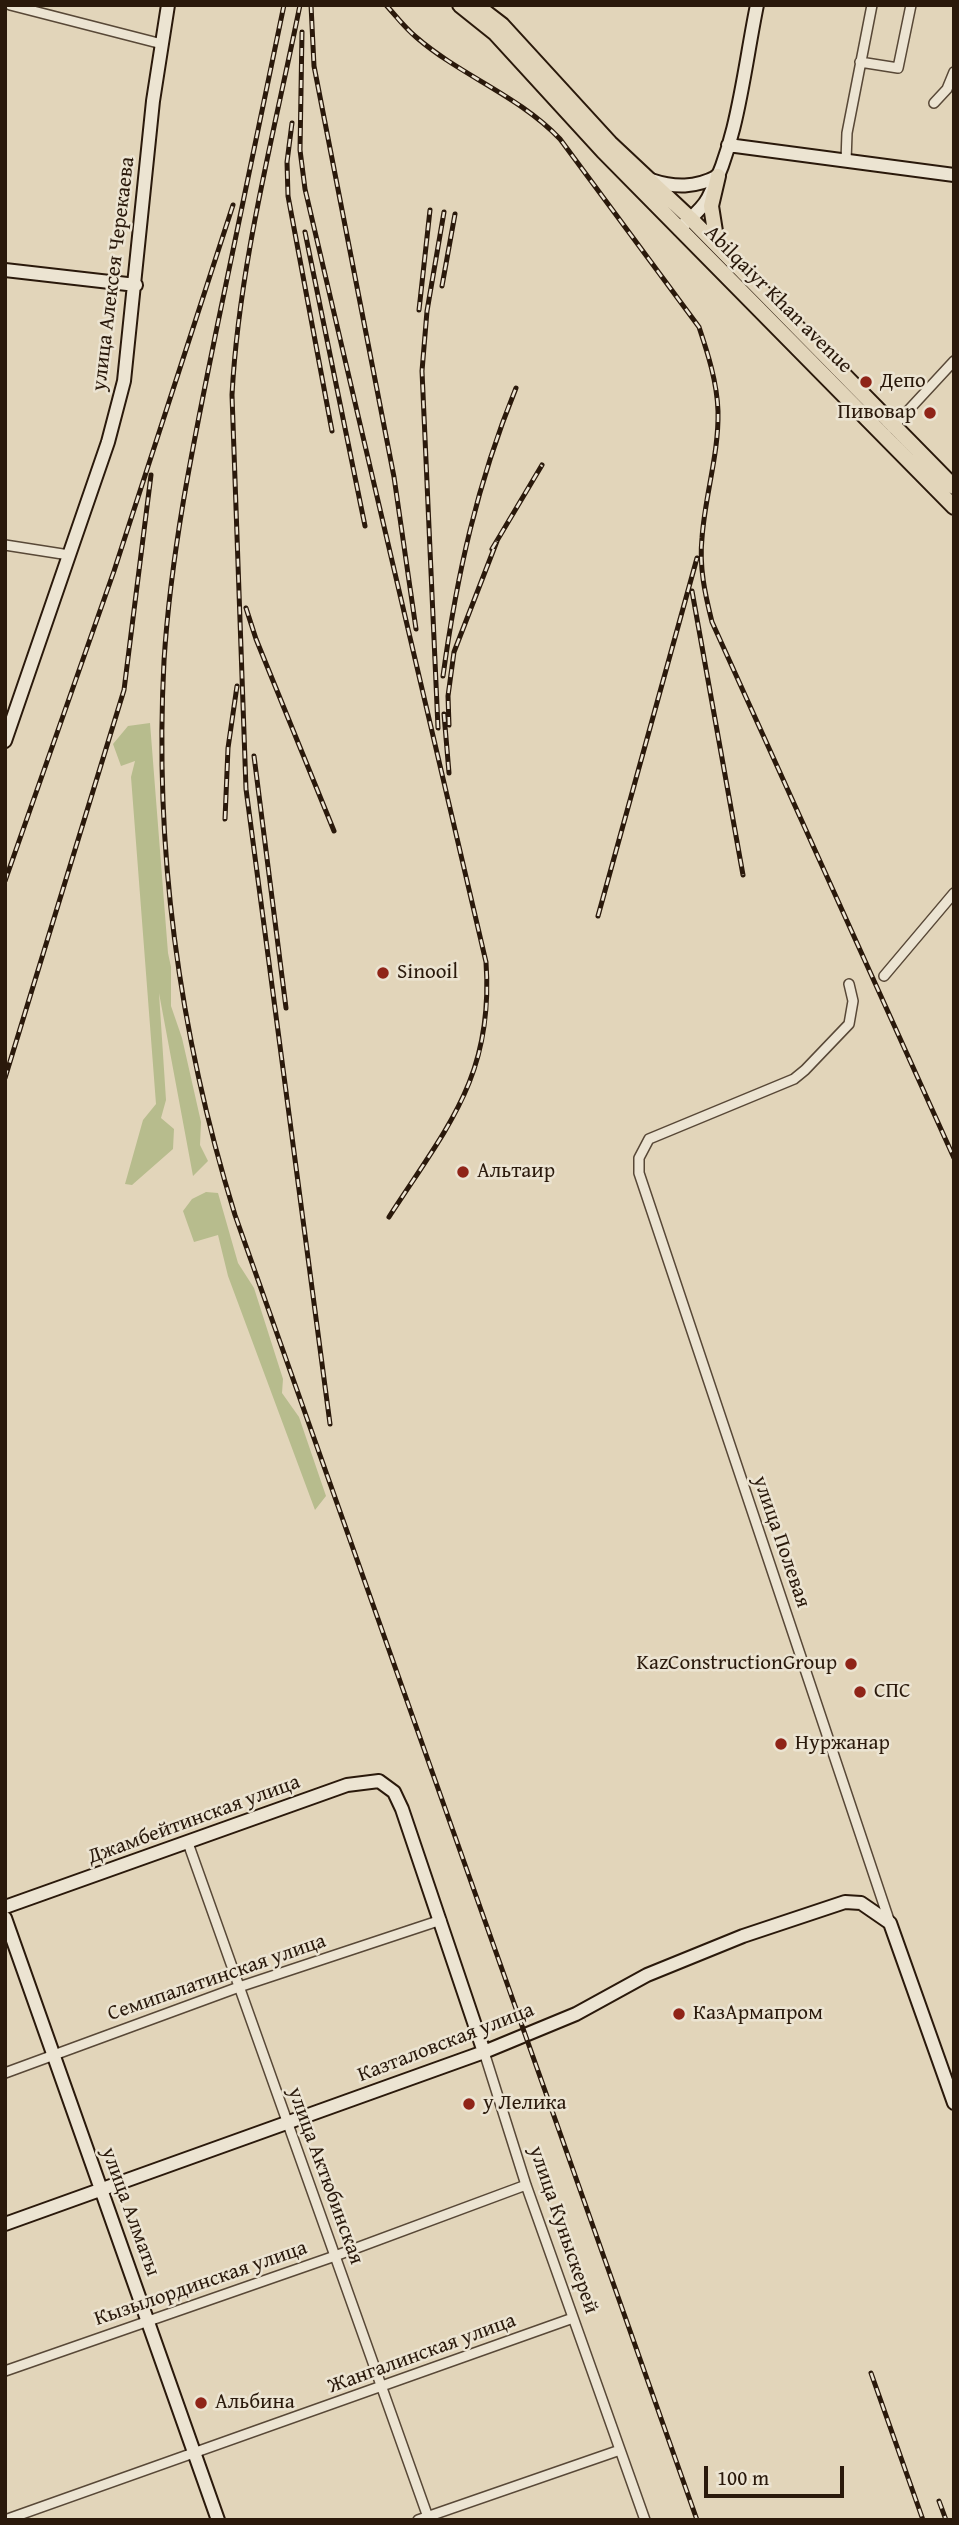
<!DOCTYPE html>
<meta charset="utf-8">
<style>
body{margin:0}
#map{position:relative;width:959px;height:2525px;overflow:hidden;background:#e2d5ba;font-family:"Gentium Book Plus",serif}
canvas{display:block}
.frame{position:absolute;inset:0;border:7px solid #2a190b;pointer-events:none}
.scale{position:absolute;left:704px;top:2466px;width:140px;height:32px;box-sizing:border-box;border:4px solid #2a190b;border-top:0;padding-left:9px;font-size:21px;line-height:24px;white-space:nowrap;color:#2a190b;-webkit-text-stroke:5px #ece4d2;paint-order:stroke}
</style>
<div id="map">
<canvas width="959" height="2525"></canvas>
<div class="frame"></div>
<div class="scale">100 m</div>
</div>
<script>
const context = document.querySelector('canvas').getContext('2d');
context.lineJoin = 'round';
function paint(path, color) { context.fillStyle = color; context.fill(path, 'evenodd'); }
function trace(path, color, width, dash) { context.strokeStyle = color; context.lineWidth = width; context.lineCap = dash ? 'butt' : 'round'; context.setLineDash(dash || []); context.stroke(path); }
function drawText(font, color, halo, rows, align = 'center') {
  context.font = font + ' "Gentium Book Plus",serif'; context.lineWidth = 5; context.setLineDash([]); context.textBaseline = 'middle'; context.strokeStyle = halo; context.fillStyle = color; for (const [text, x, y, turn = 0] of rows) {
    context.save(); context.translate(x, y); context.rotate((+turn || 0) * Math.PI / 180); context.textAlign = isNaN(turn) ? turn : align; if (halo) context.strokeText(text, 0, 0); context.fillText(text, 0, 0); context.restore();
  }
}
const green = new Path2D(`
 M150,723L168,953L171,967V1006L182,1038L201,1122L200,1145L208,1161L193,1176L159,993L166,1100L161,1118L174,1129L173,1149L132,1185L125,1184L143,1120L156,1104L131,777L135,761L121,766L113,744L128,726Z
 M206,1192L218,1193L238,1263L254,1288L283,1379L282,1393L299,1417L326,1496L315,1510L228,1276L218,1235L194,1242L183,1211L192,1199Z`);
const street = new Path2D(`
 M10,5L162,44
 M860,62L898,68L911,5
 M934,103L947,89L954,72
 M846,161L847,133L872,5
 M892,428L954,361
 M5,545L69,555
 M884,976L954,893
 M849,984L853,1001L849,1024L805,1070L794,1079L649,1139L639,1158V1173L890,1923
 M188,1843L429,2520
 M484,2052L526,2185L645,2520
 M5,2073L239,1987L441,1920
 M5,2371L335,2256L526,2185
 M5,2520L573,2318
 M418,2520L620,2450`);
const secondary = new Path2D(`
 M728,145L954,175
 M651,180C675,188 695,188 718,176
 M679,229C688,220 702,210 708,198C738,141 744,68 757,5
 M5,270L136,285
 M5,741L108,442L124,381L153,101L168,5
 M5,1907L347,1785L379,1781L394,1792L402,1809L484,2052
 M5,1918L218,2520
 M5,2224L484,2052L576,2014L647,1975L743,1936L845,1902L861,1903L890,1923L954,2103`);
const primary = new Path2D(`
 M460,5L495,33L603,151L954,507
 M476,5L502,25L610,143L690,218L954,487
 M717,244L711,206L718,176`);
const rail = new Path2D(`
 M284,5C261,114 239,223 216,332C194,440 171,550 164,661C154,850 179,1034 235,1215L697,2520
 M300,5C274,134 239,264 232,395L246,789L330,1424
 M311,5L314,66L394,477L416,629
 M386,5C396,16 405,28 416,37C461,76 518,95 560,139L699,327C708,354 717,382 718,411C719,454 705,495 702,538C699,567 705,594 712,622L954,1158
 M302,32L300,150L305,189L486,962C494,1076 447,1127 389,1217
 M292,123L287,162L288,196L332,431
 M305,232L365,526
 M442,286L455,214
 M419,310L430,210
 M492,549L542,465
 M692,591L743,875
 M246,608L256,639L334,831
 M443,676C457,574 477,484 516,388
 M444,714L449,773
 M449,725L448,696L454,652L497,541
 M438,728L422,371L427,311L444,212
 M254,756L286,1008
 M225,819L228,748L237,686
 M5,881L114,571L233,205
 M598,916L697,558
 M5,1078L124,690L151,475
 M871,2373L923,2520
 M939,2501L946,2520`);
const markers = [
 [866,382,7,"#8f2418"],
 [930,413,7,"#8f2418"],
 [383,973,7,"#8f2418"],
 [463,1172,7,"#8f2418"],
 [851,1664,7,"#8f2418"],
 [860,1692,7,"#8f2418"],
 [781,1744,7,"#8f2418"],
 [679,2014,7,"#8f2418"],
 [469,2104,7,"#8f2418"],
 [201,2403,7,"#8f2418"]
];
const streetNames = [
 ["улица Алексея Черекаева",114,274,-83],
 ["Abilqaiyr Khan avenue",778,300,45],
 ["улица Полевая",781,1542,71],
 ["Джамбейтинская улица",194,1820,-20],
 ["Семипалатинская улица",217,1978,-19],
 ["Казталовская улица",446,2043,-21],
 ["улица Актюбинская",325,2176,70],
 ["улица Алматы",130,2212,70],
 ["улица Куныскерей",563,2230,71],
 ["Кызылординская улица",201,2284,-19],
 ["Жангалинская улица",422,2354,-20]
];
const poiNames = [
 ["Депо",880,382],
 ["Пивовар",916,413,"right"],
 ["Sinooil",397,973],
 ["Альтаир",477,1172],
 ["KazConstructionGroup",837,1664,"right"],
 ["СПС",874,1692],
 ["Нуржанар",795,1744],
 ["КазАрмапром",693,2014],
 ["у Лелика",483,2104],
 ["Альбина",215,2403]
];
paint(green, '#b7bc8d');
trace(street, '#584837', 12);
trace(secondary, '#2a190b', 16);
trace(primary, '#2a190b', 18);
trace(street, '#ece4d2', 9);
trace(secondary, '#ece4d2', 12);
trace(primary, '#e2d5ba', 14);
trace(rail, '#2a190b', 5);
trace(rail, '#ece4d2', 2.5, [8]);
for (const [x, y, r, color] of markers) { const dot = new Path2D(); dot.arc(x, y, r, 0, 2 * Math.PI); context.fillStyle = color; context.fill(dot); trace(dot, '#ece4d2', 2.5); }
drawText('21px', '#2a190b', '#ece4d2', streetNames);
drawText('21px', '#2a190b', '#ece4d2', poiNames, 'left');
</script>
